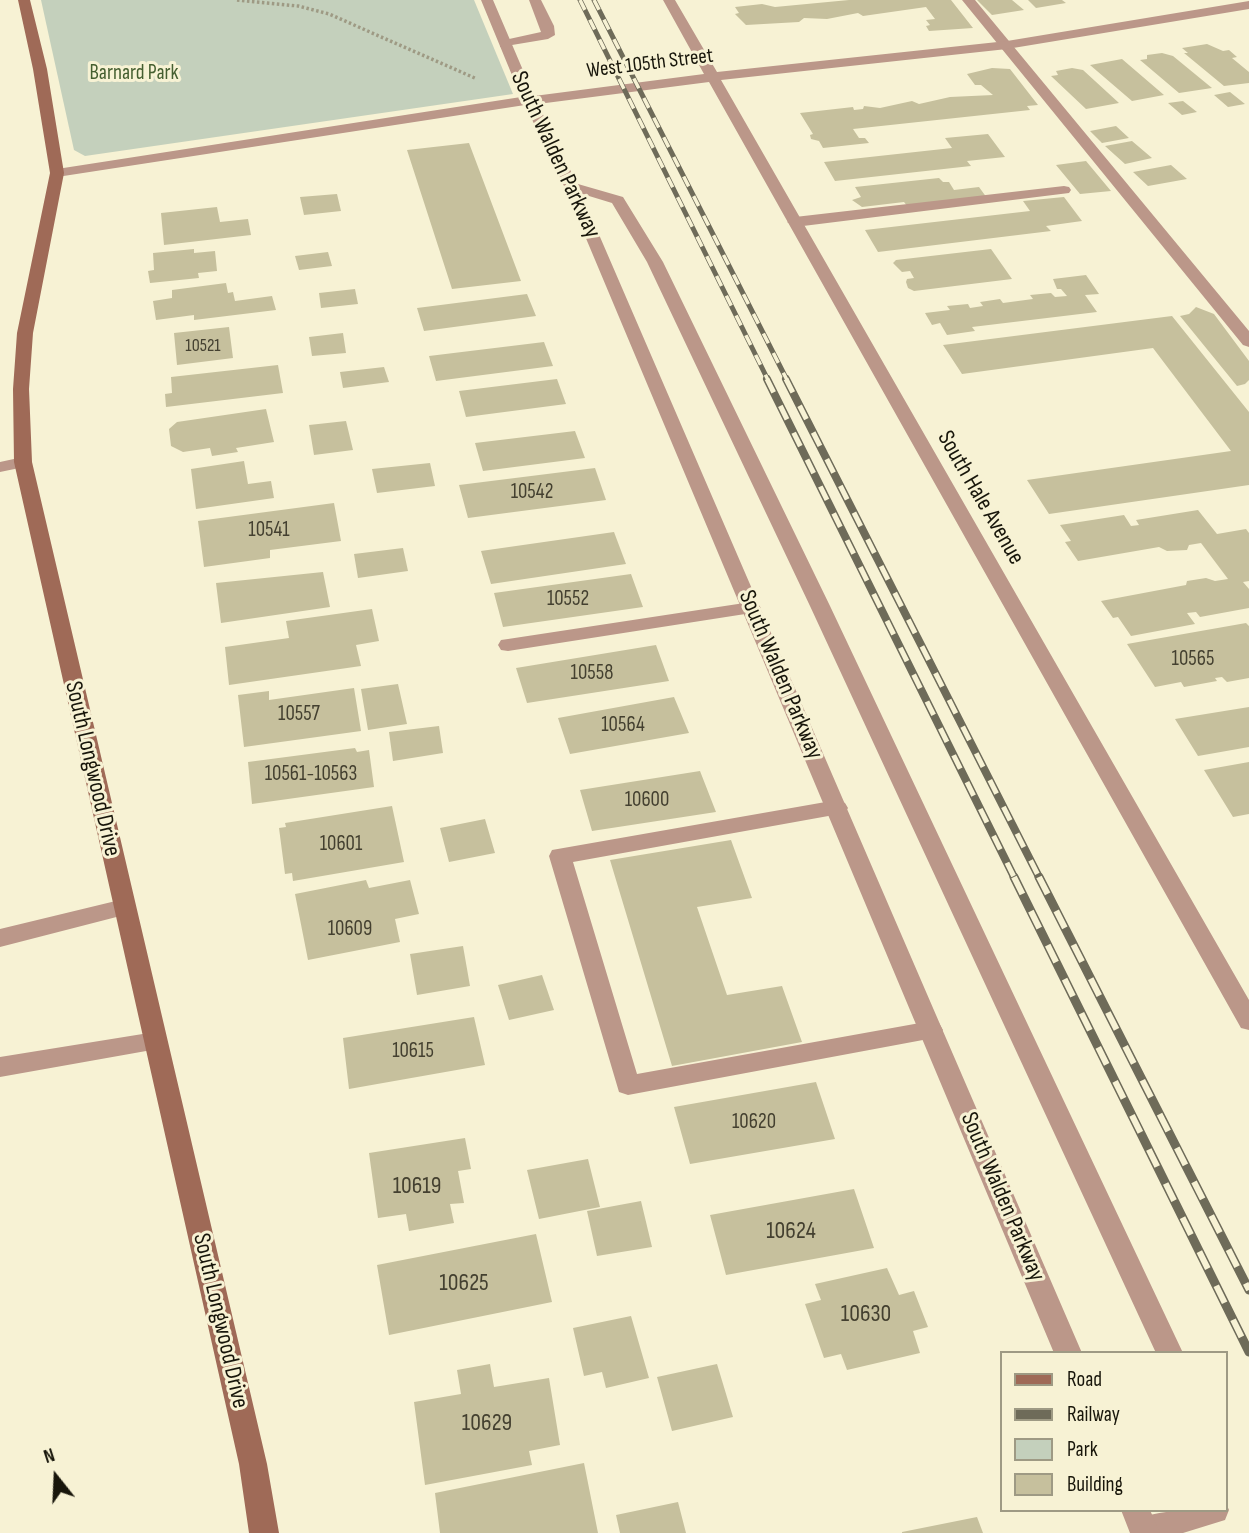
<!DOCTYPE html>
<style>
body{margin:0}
#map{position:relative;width:1249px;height:1533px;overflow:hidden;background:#f7f2d4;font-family:"Sofia Sans Condensed",sans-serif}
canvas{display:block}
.legend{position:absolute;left:1000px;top:1351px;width:228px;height:161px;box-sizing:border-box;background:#f7f2d4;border:2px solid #9e9a84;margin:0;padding:9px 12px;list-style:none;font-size:21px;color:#18160b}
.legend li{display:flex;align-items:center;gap:14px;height:35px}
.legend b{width:35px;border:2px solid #9e9a84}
.north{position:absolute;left:21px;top:1442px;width:70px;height:70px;-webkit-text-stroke:5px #f7f2d4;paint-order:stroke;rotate:342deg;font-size:19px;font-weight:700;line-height:28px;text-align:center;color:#18160b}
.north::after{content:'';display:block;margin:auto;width:24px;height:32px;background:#18160b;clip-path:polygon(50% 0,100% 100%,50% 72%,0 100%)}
</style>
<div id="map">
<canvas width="1249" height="1533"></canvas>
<ul class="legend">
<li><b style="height:9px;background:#9f6a57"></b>Road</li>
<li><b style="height:9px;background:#6e6b59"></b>Railway</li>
<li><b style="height:19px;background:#c4d0bc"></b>Park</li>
<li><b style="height:19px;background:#c6c09d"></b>Building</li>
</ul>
<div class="north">N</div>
</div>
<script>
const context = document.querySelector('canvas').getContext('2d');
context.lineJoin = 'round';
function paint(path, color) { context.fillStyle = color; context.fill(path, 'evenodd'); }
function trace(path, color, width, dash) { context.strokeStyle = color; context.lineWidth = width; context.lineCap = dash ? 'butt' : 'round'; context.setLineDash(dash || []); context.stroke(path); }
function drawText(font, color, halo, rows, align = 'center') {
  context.font = font + ' "Sofia Sans Condensed",sans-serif'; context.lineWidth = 6; context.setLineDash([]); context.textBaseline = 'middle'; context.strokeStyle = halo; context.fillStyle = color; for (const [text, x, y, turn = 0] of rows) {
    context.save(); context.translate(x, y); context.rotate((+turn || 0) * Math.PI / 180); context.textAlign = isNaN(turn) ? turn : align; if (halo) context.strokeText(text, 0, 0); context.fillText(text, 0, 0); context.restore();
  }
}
const green = new Path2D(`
 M41,0H474L513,94L85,156L74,150Z`);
const building = new Path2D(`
 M849,0H951L973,28L929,31L926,26L930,25L926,20L935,19L926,7L863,16L858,13L827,19L804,18L799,22L746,25L735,14L739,13L735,7L762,4L775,7Z
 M977,0H1012L1024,10L992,15Z
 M1028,0H1062L1066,3L1036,8Z
 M1207,44L1223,51L1229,50L1237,57L1232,58L1249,72V83L1224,86L1184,53H1188L1182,48Z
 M1162,53L1173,56L1212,88L1179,93L1140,60L1147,59V55Z
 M1122,59L1164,95L1132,101L1090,65Z
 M992,68L1010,69L1038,105L1027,106L1030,110L853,129L859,138H865L869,143L823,148L819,141L811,139L810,135L813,134L800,113L853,107L854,110L863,109L864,106L880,108L912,101L919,104L950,97L993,95L981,85H975L967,74Z
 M1072,68L1083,70L1119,103L1086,109L1051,76L1058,75L1056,71Z
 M1230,92L1245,104L1228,107L1214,95Z
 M1183,101L1197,112L1182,115L1168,103Z
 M1116,126L1129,138L1102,143L1090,131Z
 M988,134L1005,157L967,161L971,166L835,181L824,162L952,148L945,138Z
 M1132,141L1152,158L1125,164L1105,146Z
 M469,143L521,281L452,289L407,150Z
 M1086,161L1111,191L1080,194L1056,165Z
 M1171,165L1187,179L1148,186L1133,172Z
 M939,178L943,182H949L954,190L979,187L987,198L908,207L904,202L862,207L852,200L861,197L855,187Z
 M337,194L341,211L304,215L300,197Z
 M1064,197L1082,221L1046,226L1051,231L878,252L865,230L1030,211L1023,201Z
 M217,207L220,222L248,219L251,235L164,245L161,213Z
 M194,249V253L215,251L217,271L198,273L199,278L150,283L148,271L154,270L153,253Z
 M991,249L1012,279L914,291L908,288L906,282L907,279L914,278L910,271L902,272L893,263L896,260Z
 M328,252L332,266L299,270L295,256Z
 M1086,275L1099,294L1085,295L1097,312L972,327L975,331L947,335L940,323L932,325L925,313L950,310L947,306L968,304L970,308L983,306L980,302L1000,299L1003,303L1033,299L1030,295L1051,293L1055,297L1067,296L1061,289H1057L1053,279Z
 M226,283L228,293L233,292L235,301L272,296L276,310L194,320V315L156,320L153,301L172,298V290Z
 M355,289L358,304L321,308L319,293Z
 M527,294L536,316L424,331L417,308Z
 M1196,307L1214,314L1249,361V380L1245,384L1237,386L1180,316L1189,314Z
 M1172,316L1249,412V485L1049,514L1027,480L1231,451L1153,348L962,374L943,345Z
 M229,327L233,358L177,365L174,333Z
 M343,333L346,353L312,356L309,337Z
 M544,342L553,366L436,381L429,356Z
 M278,365L283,393L166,407L165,394L172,393L171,377Z
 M384,367L389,382L343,388L340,372Z
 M557,379L566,404L466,417L459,391Z
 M266,409L274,442L236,448L238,452L212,456L210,448L183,452L171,446L169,429L177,422Z
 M346,421L353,450L314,455L309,425Z
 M575,431L585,458L483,471L475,443Z
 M244,461L248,484L271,481L274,498L196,509L191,469Z
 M430,463L435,486L377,493L372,469Z
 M595,468L606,500L468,518L459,485Z
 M334,503L341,541L270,550V558L204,567L198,521Z
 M1198,510L1217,534L1246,529L1249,533V581L1243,582L1249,589V608L1200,617L1196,612L1187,613L1195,624L1131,636L1118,617L1113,618L1101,601L1186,585L1187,581L1206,578L1215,581L1228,579L1201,543L1189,545L1187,550L1167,551L1159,547L1078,561L1065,542L1071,541L1060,525L1124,515L1131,526L1139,525L1136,520Z
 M614,532L626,564L491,584L481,551Z
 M403,548L408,571L358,578L354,554Z
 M323,572L330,607L221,623L216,583Z
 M631,574L643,607L503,627L494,593Z
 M372,609L379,641L356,645L361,666L229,685L225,647L289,638L286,621Z
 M1246,623L1249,626V678L1227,682L1222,677L1215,678L1217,681L1184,687L1181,682L1155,687L1127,644Z
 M656,645L669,681L527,703L516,668Z
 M398,684L407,724L368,730L361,689Z
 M354,688L361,731L244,747L238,695L269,691V700Z
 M674,697L689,733L570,754L558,718Z
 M1249,707V747L1198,756L1175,719Z
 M439,726L443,753L393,761L389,732Z
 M355,748L357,752L369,750L374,787L252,804L248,762Z
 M1249,762V814L1233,817L1204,770Z
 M700,771L716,812L592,831L580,790Z
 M392,806L404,862L293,881L292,873L285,874L279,828L286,827L285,823Z
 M485,819L495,853L449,862L440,828Z
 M731,840L752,898L697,907L727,995L782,986L802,1042L672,1066L610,860Z
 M366,880L369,888L410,880L419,914L395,919L400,942L308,960L295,894Z
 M463,946L470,986L417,995L410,954Z
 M542,975L554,1010L509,1020L498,985Z
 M474,1017L485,1065L349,1089L343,1038Z
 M816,1082L835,1139L690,1164L674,1107Z
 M465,1138L471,1169L458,1171L464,1203L450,1204L454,1223L409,1231L406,1214L378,1218L369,1153Z
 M588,1159L600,1207L539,1219L527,1170Z
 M854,1189L874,1248L726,1275L710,1215Z
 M641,1201L652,1247L597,1256L587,1211Z
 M536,1234L552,1302L389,1335L377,1265Z
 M887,1268L899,1295L914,1291L928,1327L913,1331L920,1353L847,1370L841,1354L824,1358L805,1304L821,1300L815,1284Z
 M631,1316L649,1378L606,1388L602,1372L584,1376L573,1328Z
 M490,1364L494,1387L549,1378L560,1445L529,1451L532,1465L425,1485L414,1402L461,1394L457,1370Z
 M717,1364L733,1417L672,1431L657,1377Z
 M584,1463L598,1533H440L435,1493Z
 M678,1502L686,1533H620L616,1515Z
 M977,1517L983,1533H902V1532Z`);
const path = new Path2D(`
 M237,0L298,6L329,14L477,79`);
const lane = new Path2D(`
 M529,0H541L554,26L555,35L548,39L500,47V41L541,32Z
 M962,0H975L1249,331V347L1243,345Z
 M571,182L623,197L663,262L830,606L1183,1353H1156L810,606L647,262L612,203L566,189L564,186L566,183Z
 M1064,186L1069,187L1071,190L1069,193L795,227L787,222L795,217Z
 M751,602L758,604L761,608L758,612L508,651L501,650L498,645L501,640L508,639Z
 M837,800L845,803L848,808L845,813L573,862L637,1074L931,1021L939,1023L943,1030L939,1037L628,1095L619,1092L549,856L552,850Z
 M124,899L132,901L135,907L132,913L0,947V929Z
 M155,1032L163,1034L167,1041L163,1048L0,1077V1057Z
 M1226,1503L1229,1510L1225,1520L1183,1533H1131L1129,1530L1134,1520C1164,1508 1194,1510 1226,1510Z`);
const street = new Path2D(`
 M481,0H493L534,96L704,74L663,0H675L717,72L1007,41L1249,1V9L1007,49L721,80L1249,1000V1030L1241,1028L709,82L538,104L578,186L1082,1353H1054L564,186L525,105L57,177L50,173L57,169L521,97Z
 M23,457L32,462L29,466L0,472V462Z
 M1121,1510H1150L1160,1533H1130Z`);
const secondary = new Path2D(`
 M18,0H30L47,69L64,173L33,333L29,389L32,462L267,1464L279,1533H249L239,1464L14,462L13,389L17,333L50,173L33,69Z`);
const railFar2 = new Path2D(`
 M580,0L768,380
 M594,0L787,380`);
const railFar1 = new Path2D(`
 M767,379L1015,879
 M786,379L1040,879`);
const rail = new Path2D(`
 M1014,877L1249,1352
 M1039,877L1249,1290`);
const farNumbernames = [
 ["10521",203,346]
];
const farStreetnames = [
 ["West 105th Street",650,64,-7]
];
const farParknames = [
 ["Barnard Park",134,74]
];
const numberNames = [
 ["10542",532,493],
 ["10541",269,531],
 ["10552",568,600],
 ["10565",1193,660],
 ["10558",592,674],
 ["10557",299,715],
 ["10564",623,726],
 ["10561-10563",311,775],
 ["10600",647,801],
 ["10601",341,845],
 ["10609",350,930],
 ["10615",413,1052],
 ["10620",754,1123]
];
const streetNames = [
 ["South Walden Parkway",555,155,65],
 ["South Hale Avenue",980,498,60],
 ["South Walden Parkway",780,675,67],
 ["South Longwood Drive",92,769,77],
 ["South Walden Parkway",1002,1197,67],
 ["South Longwood Drive",220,1321,77]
];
const nearNumbernames = [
 ["10619",417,1187],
 ["10624",791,1232],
 ["10625",464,1284],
 ["10630",866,1315],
 ["10629",487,1424]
];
paint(green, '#c4d0bc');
paint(building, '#c6c09d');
trace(path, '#9e9a84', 3.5, [2.5, 2.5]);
paint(lane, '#bb9789');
paint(street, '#bb9789');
paint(secondary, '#9f6a57');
trace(railFar2, '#6e6b59', 5);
trace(railFar1, '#6e6b59', 8);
trace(rail, '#6e6b59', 9);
trace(railFar2, '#f7f2d4', 3.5, [11]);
trace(railFar1, '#f7f2d4', 5, [15]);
trace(rail, '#f7f2d4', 6, [19]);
drawText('18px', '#444030', null, farNumbernames);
drawText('21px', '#18160b', '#f7f2d4', farStreetnames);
drawText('21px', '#455f30', '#f7f2d4', farParknames);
drawText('21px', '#444030', null, numberNames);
drawText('24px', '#18160b', '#f7f2d4', streetNames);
drawText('24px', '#444030', null, nearNumbernames);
</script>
